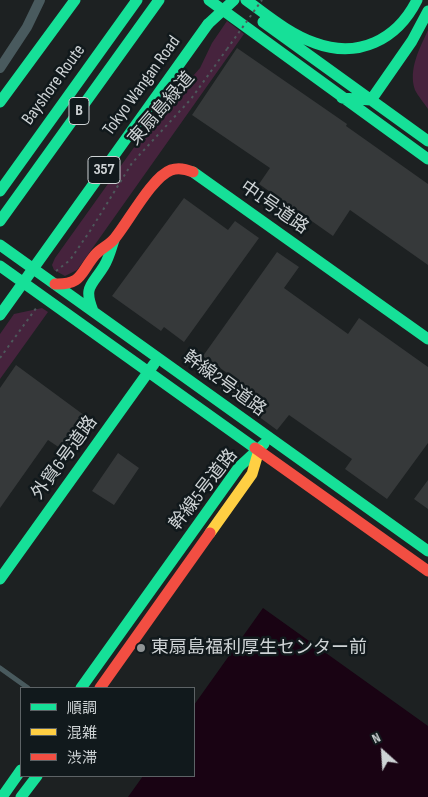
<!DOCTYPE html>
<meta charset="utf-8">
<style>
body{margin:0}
#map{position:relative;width:428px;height:797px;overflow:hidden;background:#1d2122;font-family:"Sofia Sans Condensed","Noto Sans JP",sans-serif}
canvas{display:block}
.legend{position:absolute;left:20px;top:687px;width:175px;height:90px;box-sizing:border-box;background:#11191c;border:1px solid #5d6366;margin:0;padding:6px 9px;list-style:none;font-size:15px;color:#ced3d5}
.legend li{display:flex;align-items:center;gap:10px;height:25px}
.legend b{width:25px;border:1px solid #5d6366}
.north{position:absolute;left:358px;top:727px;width:50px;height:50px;-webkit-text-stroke:4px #11191c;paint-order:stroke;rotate:334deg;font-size:14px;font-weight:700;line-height:20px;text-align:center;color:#ced3d5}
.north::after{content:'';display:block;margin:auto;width:18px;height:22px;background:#ced3d5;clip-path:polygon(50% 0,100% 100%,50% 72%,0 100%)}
</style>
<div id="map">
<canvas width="428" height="797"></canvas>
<ul class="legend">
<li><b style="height:6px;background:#16e098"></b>順調</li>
<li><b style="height:6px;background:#ffcf43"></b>混雑</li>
<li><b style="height:6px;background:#f24e42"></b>渋滞</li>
</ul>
<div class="north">N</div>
</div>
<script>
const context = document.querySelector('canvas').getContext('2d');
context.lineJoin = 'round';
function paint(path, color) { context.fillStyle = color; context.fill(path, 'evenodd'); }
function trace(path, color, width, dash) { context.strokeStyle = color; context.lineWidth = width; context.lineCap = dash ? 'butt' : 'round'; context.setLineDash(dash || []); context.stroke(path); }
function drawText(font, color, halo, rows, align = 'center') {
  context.font = font + ' "Sofia Sans Condensed","Noto Sans JP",sans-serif'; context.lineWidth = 5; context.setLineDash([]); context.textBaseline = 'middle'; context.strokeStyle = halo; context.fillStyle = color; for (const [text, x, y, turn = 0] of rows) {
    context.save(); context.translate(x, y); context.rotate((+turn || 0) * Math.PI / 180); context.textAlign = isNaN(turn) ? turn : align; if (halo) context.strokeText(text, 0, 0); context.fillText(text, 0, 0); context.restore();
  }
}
const green = new Path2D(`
 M227,21L244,34L77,270L65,276L54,270L52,265L55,258L150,125L200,68L212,43Z
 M428,30V109C424,103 418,96 415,90C408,69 420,48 428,30Z
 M42,308L48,312L0,379V334L14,314Z`);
const water = new Path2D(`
 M263,608L428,726V797H128L143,776H194V705Z`);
const building = new Path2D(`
 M237,48L347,124L346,126L428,184V265L350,210L333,236L259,184L270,168L192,115Z
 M184,198L228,230L235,221L259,238L184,342L164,327L161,331L112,296Z
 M277,252L299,267L284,288L348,334L359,318L428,367V443L387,499L345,469L352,459L289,415L277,430L220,388L230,375L203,356Z
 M16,365L92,421L69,454L48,440L0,508V388Z
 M118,453L139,468L114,505L92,491Z
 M428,480V509L414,499Z`);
const path = new Path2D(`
 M56,271L70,260L90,231L132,163L191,99L227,49
 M0,358L37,307`);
const lane = new Path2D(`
 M0,668L28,688`);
const street = new Path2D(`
 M0,68L27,27L40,0`);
const fast = new Path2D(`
 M209,0L428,159
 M246,0C267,15 289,34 315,43C358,59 397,40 417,0
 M263,22L428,141
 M342,98L371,100L412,41L428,11
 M0,102L75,0
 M193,172L428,339
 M0,191L137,0
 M0,221L159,0
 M0,245L428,551
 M0,266L255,448
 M93,311C83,286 92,286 104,266C109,258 111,249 114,240
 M0,315L208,24
 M0,579L154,364
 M81,688L239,467L264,444
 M2,797L21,770
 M21,797L37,776`);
const slow = new Path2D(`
 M210,533L252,474L259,450`);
const jam = new Path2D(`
 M55,284C82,285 80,273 95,255C101,248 110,245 115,238C129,221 152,177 171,170C179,167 186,169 193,172
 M255,448L428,571
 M100,688L210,533`);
const pathBridge = new Path2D(`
 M227,49L262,0`);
const fastBridge = new Path2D(`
 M208,24L234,0`);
const markers = [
 [141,648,5,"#909596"]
];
const shields = [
 [79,111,20],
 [104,170,32]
];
const shieldNames = [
 ["B",79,111],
 ["357",104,170]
];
const streetNames = [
 ["Bayshore Route",54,85,-54],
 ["Tokyo Wangan Road",142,86,-54],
 ["東扇島緑道",162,109,-49],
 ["中1号道路",274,208,35],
 ["幹線2号道路",224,384,36],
 ["外貿6号道路",65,458,-54],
 ["幹線5号道路",204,490,-52]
];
const poiNames = [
 ["東扇島福利厚生センター前",151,648]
];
paint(green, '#46233d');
paint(water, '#190313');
paint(building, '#36393a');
trace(path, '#4d585b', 2, [2.5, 4]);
trace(lane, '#495a5e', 5);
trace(street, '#495a5e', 10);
trace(fast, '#16e098', 11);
trace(slow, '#ffcf43', 11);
trace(jam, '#f24e42', 11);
trace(pathBridge, '#4d585b', 2, [2.5, 4]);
trace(fastBridge, '#16e098', 11);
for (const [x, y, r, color] of markers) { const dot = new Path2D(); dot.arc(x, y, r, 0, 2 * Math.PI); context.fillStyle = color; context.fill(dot); trace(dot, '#11191c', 2); }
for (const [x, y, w] of shields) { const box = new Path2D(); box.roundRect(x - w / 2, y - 13.5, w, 27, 4); context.fillStyle = '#11191c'; context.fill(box); trace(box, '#ced3d5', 1); }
drawText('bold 16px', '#ced3d5', null, shieldNames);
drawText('18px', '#ced3d5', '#11191c', streetNames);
drawText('18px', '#ced3d5', '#11191c', poiNames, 'left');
</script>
